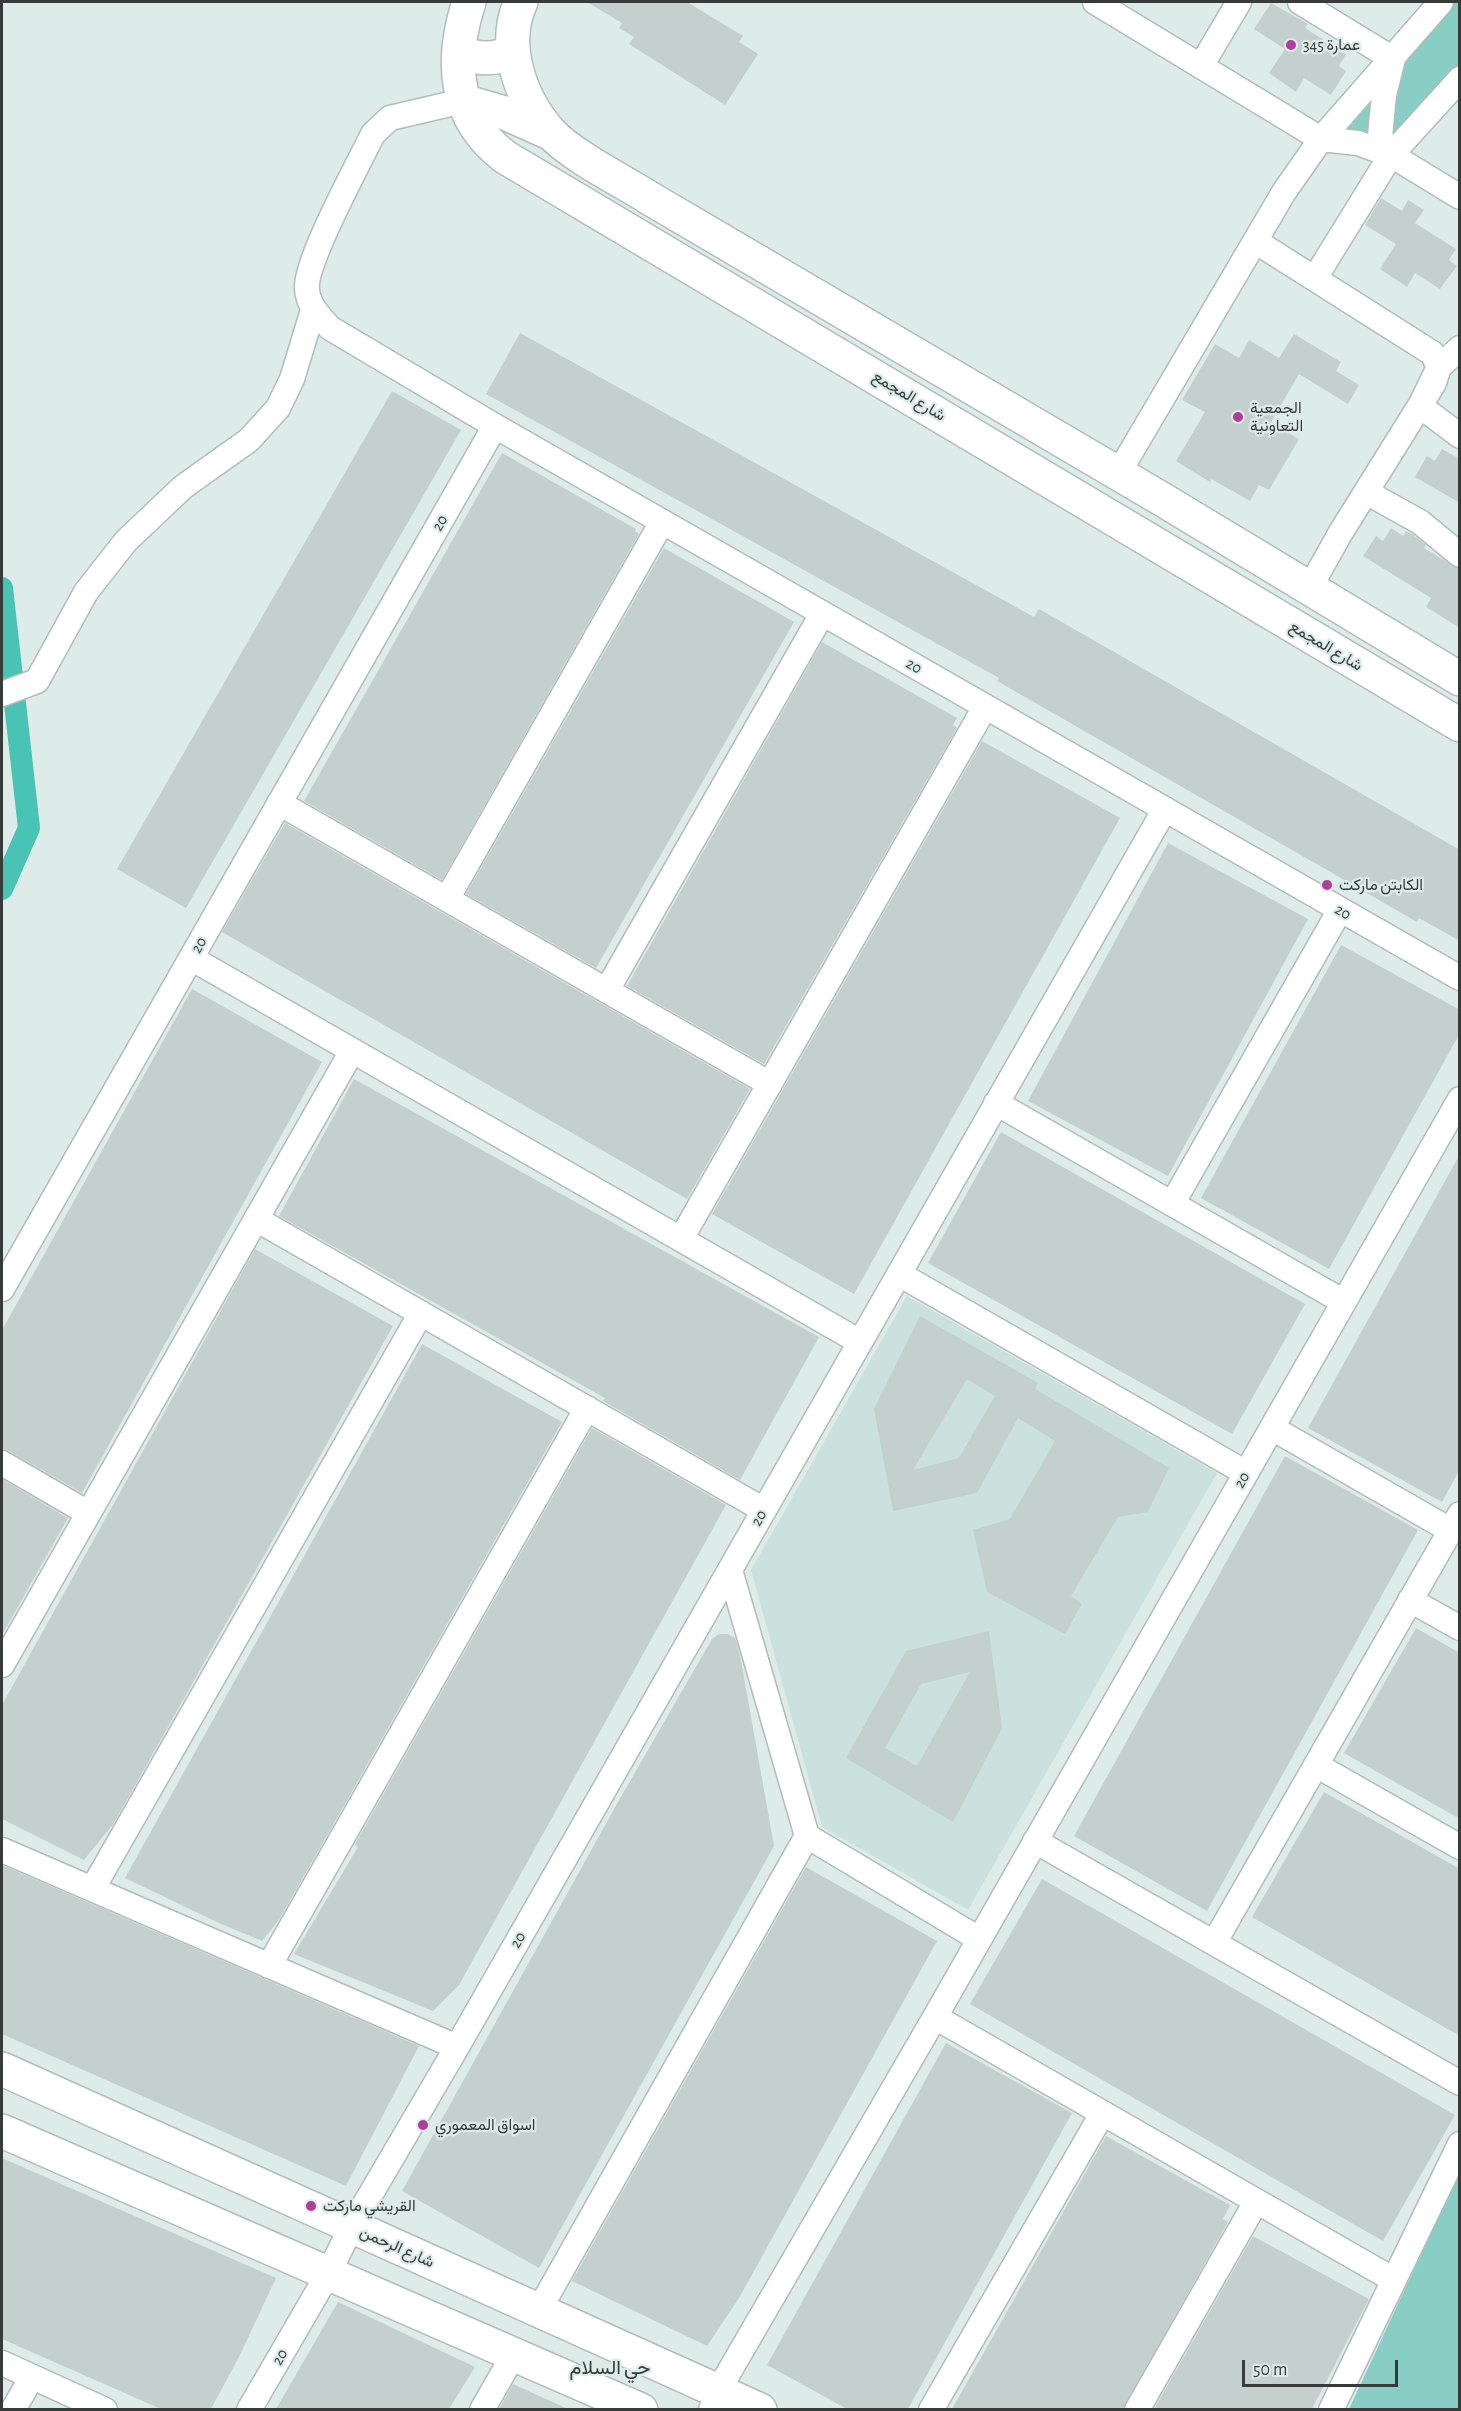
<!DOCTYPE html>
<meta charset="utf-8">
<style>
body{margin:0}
#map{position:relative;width:1461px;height:2411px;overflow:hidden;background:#deece9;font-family:"Alegreya Sans",sans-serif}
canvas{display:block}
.frame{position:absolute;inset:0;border:3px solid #373c3b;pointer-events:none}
.scale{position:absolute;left:1242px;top:2360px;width:156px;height:27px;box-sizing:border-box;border:3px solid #373c3b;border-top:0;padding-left:8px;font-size:18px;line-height:21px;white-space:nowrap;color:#373c3b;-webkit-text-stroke:4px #deece9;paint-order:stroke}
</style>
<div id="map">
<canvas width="1461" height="2411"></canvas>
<div class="frame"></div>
<div class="scale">50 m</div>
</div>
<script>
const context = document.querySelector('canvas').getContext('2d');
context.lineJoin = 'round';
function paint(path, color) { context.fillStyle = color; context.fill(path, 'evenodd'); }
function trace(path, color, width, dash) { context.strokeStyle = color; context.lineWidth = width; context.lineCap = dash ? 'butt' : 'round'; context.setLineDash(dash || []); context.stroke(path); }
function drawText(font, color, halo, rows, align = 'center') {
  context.font = font + ' "Alegreya Sans",Vazirmatn,sans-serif'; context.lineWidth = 4.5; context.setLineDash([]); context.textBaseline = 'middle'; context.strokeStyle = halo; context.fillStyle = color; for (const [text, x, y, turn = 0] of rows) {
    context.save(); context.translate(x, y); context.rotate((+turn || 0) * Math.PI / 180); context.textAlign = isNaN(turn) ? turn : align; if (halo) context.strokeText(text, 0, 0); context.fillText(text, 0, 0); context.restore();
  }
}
const built = new Path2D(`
 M907,1296L1217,1473L968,1910L822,1827L751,1570Z`);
const green = new Path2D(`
 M1441,2H1459V79L1391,155L1321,139Z
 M1459,2173V2409H1349Z`);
const canal = new Path2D(`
 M2,588L29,828L2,889`);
const building = new Path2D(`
 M587,2H687L743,36L739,42L758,54L725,105L629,44L634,37L619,28L622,23Z
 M1271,3L1308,24L1305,28L1346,54L1339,66L1346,71L1331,95L1304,78L1296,92L1269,73L1285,49L1254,29Z
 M1381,198L1402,211L1408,200L1424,210L1415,223L1456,249L1449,260L1457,266L1440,289L1415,273L1407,287L1380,269L1396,244L1365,225Z
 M520,333L1034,617L1039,609L1460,850V941L1419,918L1417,922L1327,870L997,681L999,678L486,394Z
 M1294,334L1341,362L1336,371L1359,385L1348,404L1299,374L1271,422L1299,439L1269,490L1259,485L1250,501L1211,479L1210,482L1176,461L1205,412L1182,400L1215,344L1239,358L1249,340L1279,358Z
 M392,391L461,430L186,908L117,869Z
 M1442,449L1460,459V503L1415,477L1427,456L1435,461Z
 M502,453L636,529L635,531L639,534L442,880L304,801Z
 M1391,528L1403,536L1406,531L1412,534L1426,545L1424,548L1460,570V628L1426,607L1431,598L1363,556L1376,536L1383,541Z
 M664,548L794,622L596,968L466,894Z
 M822,642L957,718L953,725L957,728L764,1064L627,986Z
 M982,741L1120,818L854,1294L712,1214Z
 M285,823L750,1089L687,1199L222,932Z
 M1168,843L1308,919L1168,1176L1028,1101Z
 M1341,945L1460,1010V1033L1329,1269L1201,1198Z
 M192,989L322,1062L82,1493L9,1451L2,1449V1330Z
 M354,1079L819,1337L740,1480L603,1401L605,1398L279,1216Z
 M1001,1132L1305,1304L1232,1434L928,1263Z
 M1460,1154V1469L1442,1502L1308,1428Z
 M255,1249L393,1326L114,1823L84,1860L2,1819V1705Z
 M920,1316L1038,1383L1035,1389L1169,1468L1148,1512L1118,1517L1071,1596L1082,1604L1065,1634L987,1592L973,1530L1010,1519L1055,1441L1018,1418L977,1493L893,1511L874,1409ZM967,1379L995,1396L959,1458L913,1470Z
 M422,1344L562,1422L279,1920L262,1941L219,1923L125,1878Z
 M592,1428L726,1505L459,1985L433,2011L294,1954L358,1847L355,1844Z
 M1285,1456L1418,1530L1207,1911L1074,1836Z
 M2,1479L68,1518L2,1635Z
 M1416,1628L1460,1653V1819L1344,1753Z
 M989,1631L1002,1728L953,1822L846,1758L906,1651ZM970,1672L917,1766L885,1748L921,1684Z
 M719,1634H728L735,1638L740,1655L774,1846L539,2268L402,2191L618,1802L712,1639Z
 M1324,1792L1460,1869V2036L1252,1917Z
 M2,1865L419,2046L346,2186L2,2034Z
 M806,1867L937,1941L739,2298L707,2346L572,2281Z
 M1042,1879L1455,2115L1383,2241L970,2004Z
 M946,2043L1072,2113L908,2409H847L767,2365Z
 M1106,2136L1230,2205L1223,2219L1228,2222L1123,2409H952Z
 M2,2158L276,2278L240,2355L211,2409H161L2,2339Z
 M1253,2236L1369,2299L1312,2409H1154Z
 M338,2302L475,2367L449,2409H276Z
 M513,2384L568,2409H499Z`);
const street = new Path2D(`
 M1095,2L1321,139L1358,143L1391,155L1460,197
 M1300,2L1393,59L1384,95L1380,136L1391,155
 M1201,66L1239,2
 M463,101L390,118L373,134C359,163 304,263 307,289C308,305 319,316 330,328L495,426L1460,978
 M1255,241L1432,353L1439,367L1434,383L1341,532L1309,589
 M1315,278L1391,155L1460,79
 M1460,348L1439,367L1420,406L1460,436
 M1118,474L1284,192L1321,139L1441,2
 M1366,492L1420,522L1460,555
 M2,694L37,681L86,592L126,541L183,487L249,440L278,408L292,379L313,310
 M279,803L770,1084
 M447,899L662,522
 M191,958L860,1342
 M607,990L822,614
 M996,1103L1344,1302
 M1172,1204L1340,910
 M256,1219L764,1510
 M681,1239L985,707
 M899,1274L1246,1473
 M2,1289L495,426
 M1272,1428L1450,1530
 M2,1463L88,1513
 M730,1570L807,1836L979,1939
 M1410,1600L1460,1628
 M2,1665L352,1051
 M1316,1765L1460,1847
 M1035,1841L1460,2083
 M2,1850L457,2047
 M93,1888L421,1313
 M1214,1943L1460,1514
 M269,1966L587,1408
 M935,2017L1394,2280
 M539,2310L807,1836
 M2,2363L105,2410
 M13,2410L32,2377
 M249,2410L328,2274L352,2226L457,2047L1165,809
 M482,2410L514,2354
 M711,2410L718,2391L935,2017L1460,1099
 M931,2410L1102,2114
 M1137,2410L1256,2202
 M1331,2410L1460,2144`);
const secondary = new Path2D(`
 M469,2C450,60 453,118 505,157L1460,725
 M521,2C501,44 520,99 551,133C572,156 623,181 651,199L1160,498L1460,679
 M460,52C478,60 494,60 513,52
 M463,101L505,113L552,134
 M2,2069L760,2410
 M2,2131L641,2410`);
const markers = [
 [1291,45,6,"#ad3e9c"],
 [1238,417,6,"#ad3e9c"],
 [1327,885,6,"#ad3e9c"],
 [423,2125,6,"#ad3e9c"],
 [311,2206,6,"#ad3e9c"]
];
const poiNames = [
 ["عمارة 345",1303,45],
 ["الجمعية",1250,408],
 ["التعاونية",1250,426],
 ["الكابتن ماركت",1339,885],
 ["اسواق المعموري",435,2125],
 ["القريشي ماركت",323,2206]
];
const streetNames = [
 ["شارع المجمع",909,396,31],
 ["20",440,523,-60],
 ["شارع المجمع",1326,646,31],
 ["20",914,666,30],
 ["20",1343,912,30],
 ["20",199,945,-60],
 ["20",1242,1480,-60],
 ["20",759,1518,-60],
 ["20",518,1940,-60],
 ["شارع الرحمن",397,2247,24],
 ["20",280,2357,-60]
];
const quarterNames = [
 ["حي السلام",610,2368]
];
paint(built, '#cbe1de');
paint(green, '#89cec4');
trace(canal, '#49c3b4', 22);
paint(building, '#c3d0cd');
trace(street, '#b0bdbb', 27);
trace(secondary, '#b0bdbb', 36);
trace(street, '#fff', 24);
trace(secondary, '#fff', 33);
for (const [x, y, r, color] of markers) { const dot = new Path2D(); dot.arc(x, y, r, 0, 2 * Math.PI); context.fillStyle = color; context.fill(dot); trace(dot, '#deece9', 2); }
drawText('16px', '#373c3b', '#deece9', poiNames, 'left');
drawText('16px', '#373c3b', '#deece9', streetNames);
drawText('20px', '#313c3b', '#deece9', quarterNames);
</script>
